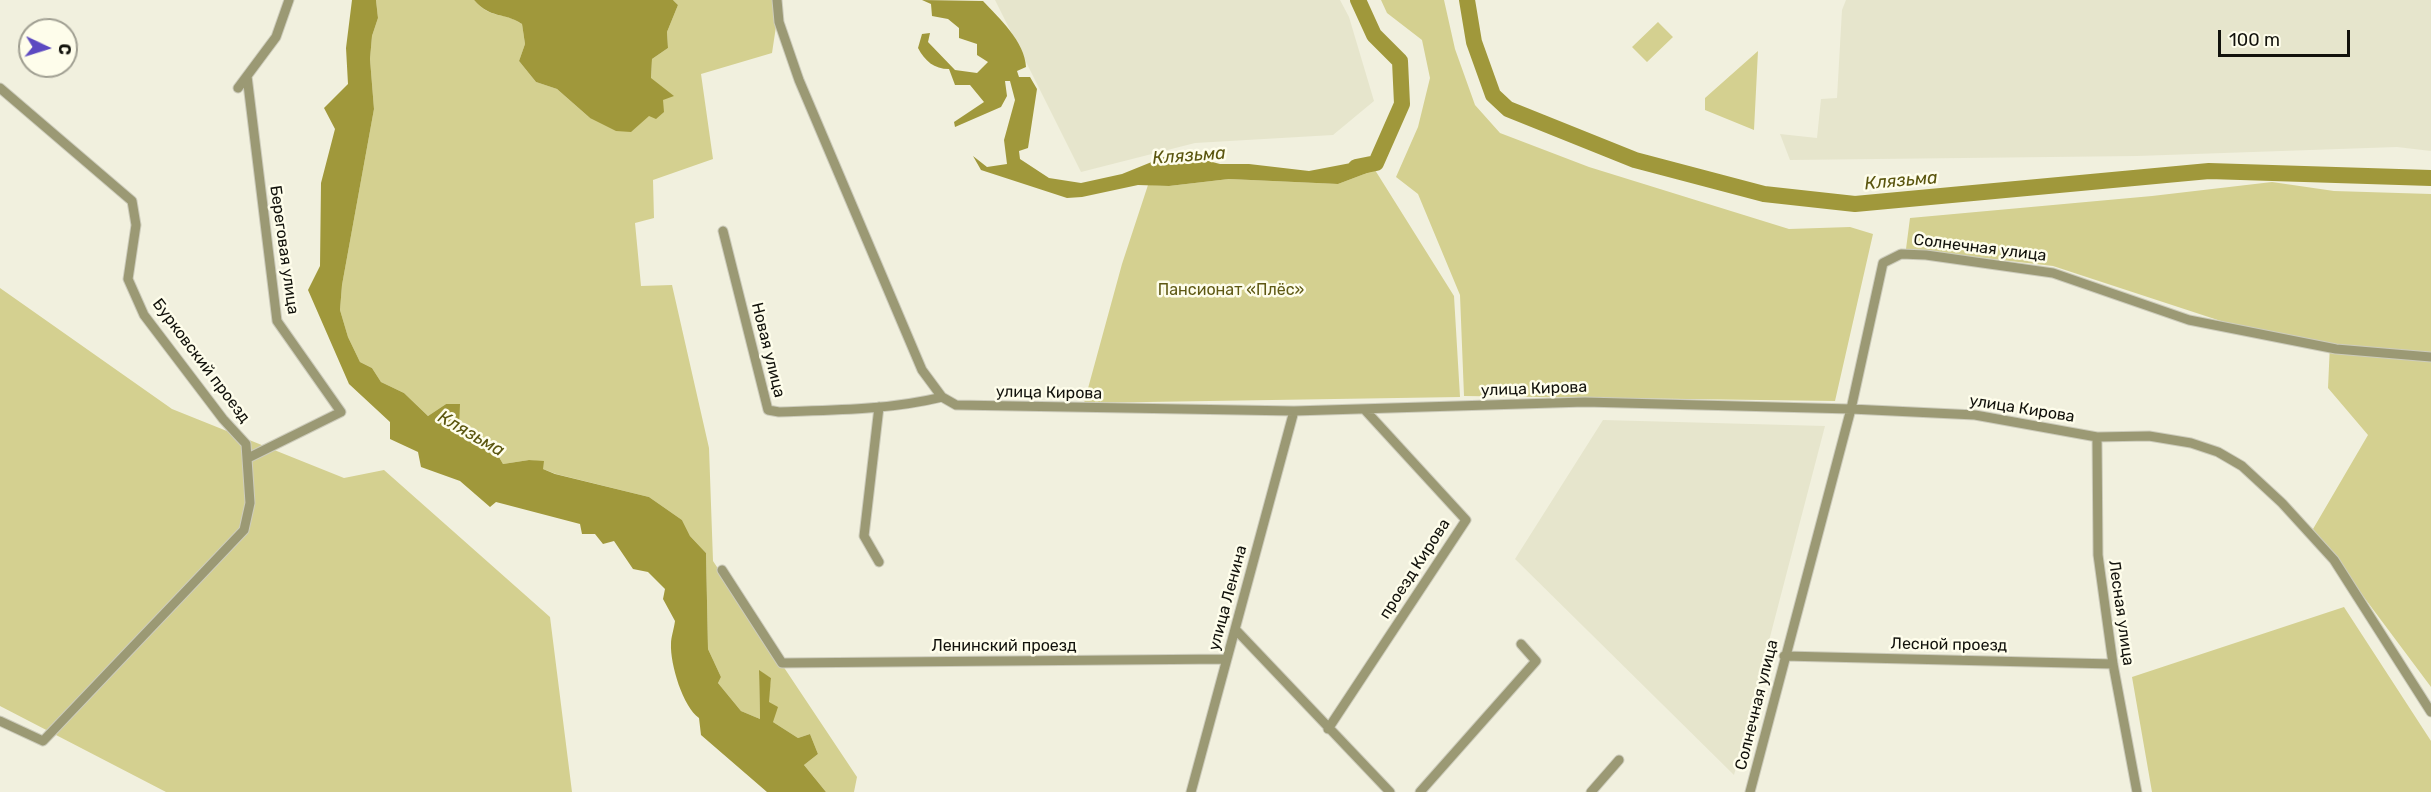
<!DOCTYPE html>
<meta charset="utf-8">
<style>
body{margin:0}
#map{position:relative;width:2431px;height:792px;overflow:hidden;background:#f1f0de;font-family:Rubik,sans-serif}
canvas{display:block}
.north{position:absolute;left:18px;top:18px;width:60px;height:60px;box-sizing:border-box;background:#fefdeb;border:2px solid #a09f92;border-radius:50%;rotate:94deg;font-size:16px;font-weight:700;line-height:24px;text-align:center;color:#12120c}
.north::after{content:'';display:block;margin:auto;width:21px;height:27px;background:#5c49c1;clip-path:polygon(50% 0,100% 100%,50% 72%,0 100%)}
.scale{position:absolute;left:2218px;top:30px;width:132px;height:27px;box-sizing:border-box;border:3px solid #12120c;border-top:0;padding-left:8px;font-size:18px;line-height:21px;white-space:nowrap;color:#12120c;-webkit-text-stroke:4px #fefdeb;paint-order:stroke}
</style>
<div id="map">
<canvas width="2431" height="792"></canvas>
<div class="north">С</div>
<div class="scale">100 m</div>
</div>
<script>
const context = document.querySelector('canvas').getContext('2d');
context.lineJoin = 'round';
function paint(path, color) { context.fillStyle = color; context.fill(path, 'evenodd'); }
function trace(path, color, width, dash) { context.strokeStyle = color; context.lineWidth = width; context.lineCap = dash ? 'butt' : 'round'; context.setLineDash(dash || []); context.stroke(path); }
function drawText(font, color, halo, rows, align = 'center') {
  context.font = font + ' Rubik,sans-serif'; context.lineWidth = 5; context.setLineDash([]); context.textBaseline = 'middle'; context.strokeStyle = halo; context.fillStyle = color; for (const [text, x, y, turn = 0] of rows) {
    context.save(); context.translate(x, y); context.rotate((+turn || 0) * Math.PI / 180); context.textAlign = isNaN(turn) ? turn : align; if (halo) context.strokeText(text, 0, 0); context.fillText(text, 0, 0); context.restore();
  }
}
const built = new Path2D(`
 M995,0H1340L1349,17L1374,101L1333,135L1195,143L1081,172Z
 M1846,0H2431V151L2397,147L2137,156L1790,160L1780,134L1817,138L1821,99L1837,98L1842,10Z
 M1603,420L1825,426L1734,775L1515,559Z`);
const green = new Path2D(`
 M376,0H474C493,21 501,10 522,24L525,44L519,61L536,82L557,89L590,118L651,78L652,59L668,48L667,32L678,5L673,0H780L772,53L701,74L713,159L653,180L654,218L635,223L641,286L672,285L709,448L713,561L857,777L854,792H826L804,765L818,754L810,734L798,738L773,722L768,702L771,678L759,671L760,719L741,711L718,683L721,677L708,649L706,553L690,536L682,520L649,497L556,474L543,469V462L529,460L503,464L495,450C470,444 458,425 446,404L428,416L404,393L381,382L372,368L360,362L348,337L340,310L342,285L374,109L370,59L372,36L378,18Z
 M1381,0H1444L1455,49L1475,105L1500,133L1589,167L1789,229L1850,227L1873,234L1835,401L1464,396L1460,295L1418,194L1396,177L1418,127L1430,78L1422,40L1387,13Z
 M1658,22L1673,37L1647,62L1632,47Z
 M1758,51L1754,130L1705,110V98Z
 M1375,170L1454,296L1460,397L1084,403L1122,264L1148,185L1169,186L1229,179L1338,184Z
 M2272,182L2334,191L2431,194V687L2313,529L2368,435L2328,388L2330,344L2230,324L2053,266L1906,249L1910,218L2152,196Z
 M0,288L172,409L344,478L384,470L550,617L572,792H166L0,706Z
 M2344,607L2431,741V792H2152L2132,677Z`);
const water = new Path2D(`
 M352,0H376L378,18L372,36L370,59L374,109L342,285L340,310L348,337L360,362L372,368L381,382L404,393L428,416L446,404H460L459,427L481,447L495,450L503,464L529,460L544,461L543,469L555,474L649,497L682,520L690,536L706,553L708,649L721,677L718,683L741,711L760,719L759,670L771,678L769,702L778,707L773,722L798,738L810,734L818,754L804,765L826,792H767L701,735L699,718C683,707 670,664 671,644C671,637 674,629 675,621L663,599L665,589L648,572L633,569L614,541L603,544L595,534H582L580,524L496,502L490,507L460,481L421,467L418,452L390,439V422L349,384L308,290L320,266L321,183L335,129L324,108L348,84L346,48Z
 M474,0H673L678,5L667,32L668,48L652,59L651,78L674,96L663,100L664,112L656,119L649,116L631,132L616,131L590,118L557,89L536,82L519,61L525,44L522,24C502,11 492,20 474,0Z
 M922,0L983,1C999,18 1025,42 1026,67L1017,71L1019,77H1030L1037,89L1028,148L1019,151L1020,159L1049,178L1081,183L1122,174L1164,157L1189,156L1220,164H1249L1309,171L1377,158L1375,170L1338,184L1229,179L1169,186L1138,185L1082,197L1067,198L981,170L973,156L987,167L1007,164L1004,140L1015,100L1010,81H1005L1007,96L1001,107L955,127L954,122L984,102L970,85H955L949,69C934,69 925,61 918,48L922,34L930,33L928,42L955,70L977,73L988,62L977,55V44L959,38V28L948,19L932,16L931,4Z`);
const river = new Path2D(`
 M1467,0L1474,42L1493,95L1508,109L1635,160L1764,194L1855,204L2209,171L2431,178
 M1356,167L1376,163L1402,104L1400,61L1374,35L1358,0`);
const minor = new Path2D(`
 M777,0L779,22L799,80L922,370L942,397L956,405L1294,411L1585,402L1851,409L1975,415L2097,437L2149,436L2191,443L2218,452L2242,466L2282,503L2334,560L2431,712
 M247,76L277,321L341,412L248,458
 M0,88L132,201L136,225L128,279L144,315L223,419L246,444L250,503L244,530L43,741L0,721
 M238,88L276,37L289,0
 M723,231L768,410L779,412C834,410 888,410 942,397
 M2097,437L2098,555L2113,664L2137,792
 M879,562L864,536L879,407
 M722,570L782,663L1227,659
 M1235,629L1390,792
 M1784,656L2113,664
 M1328,729L1466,520L1365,410
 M1191,792L1294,411
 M1420,792L1536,661L1521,644
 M1591,792L1619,760
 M1750,792L1851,409L1883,263L1901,254L1926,255L2053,273L2189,320L2336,349L2431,357`);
const streetNames = [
 ["Солнечная улица",1980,248,7],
 ["Береговая улица",284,250,82],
 ["Новая улица",768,350,76],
 ["Бурковский проезд",201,361,53],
 ["улица Кирова",1534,389,-2],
 ["улица Кирова",1049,393,1],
 ["улица Кирова",2022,409,9],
 ["проезд Кирова",1415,569,-57],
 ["улица Ленина",1228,598,-75],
 ["Лесная улица",2121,613,82],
 ["Лесной проезд",1949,645,1],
 ["Ленинский проезд",1004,646],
 ["Солнечная улица",1757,705,-76]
];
const parkNames = [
 ["Пансионат «Плёс»",1231,290]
];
const waterNames = [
 ["Клязьма",1189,156,-4],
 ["Клязьма",1901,181,-5],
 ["Клязьма",471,434,30]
];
paint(built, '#e6e5cc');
paint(green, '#d4d090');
paint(water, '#a0983b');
trace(river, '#a0983b', 16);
trace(minor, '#cdccbc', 11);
trace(minor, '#9b9974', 9);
drawText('16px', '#12120c', '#fefdeb', streetNames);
drawText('16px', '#5e5814', '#fefdeb', parkNames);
drawText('italic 18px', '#5a550e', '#fefdeb', waterNames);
</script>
